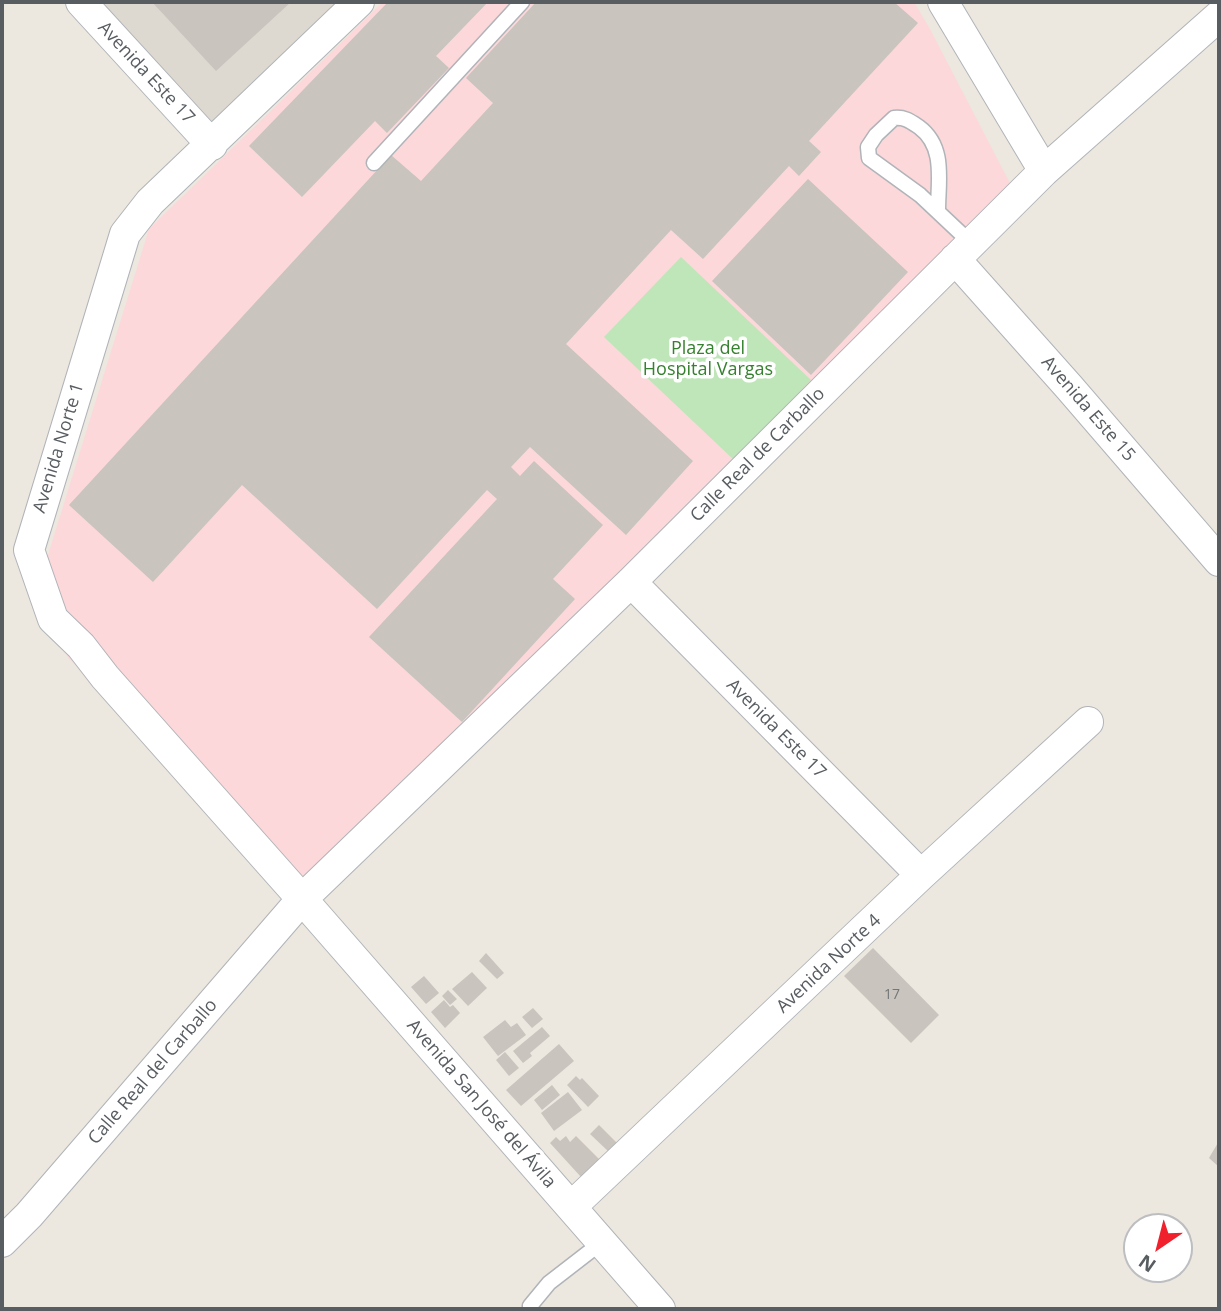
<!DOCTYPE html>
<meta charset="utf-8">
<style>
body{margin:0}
#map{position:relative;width:1221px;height:1311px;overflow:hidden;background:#ece7df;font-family:"Open Sans",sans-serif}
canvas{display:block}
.frame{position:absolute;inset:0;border:4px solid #585d61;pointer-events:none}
.north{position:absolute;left:1123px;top:1213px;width:70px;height:70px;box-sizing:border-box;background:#fff;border:2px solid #bcbec0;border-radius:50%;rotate:215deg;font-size:19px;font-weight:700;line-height:28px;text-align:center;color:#585d61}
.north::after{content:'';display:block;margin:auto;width:24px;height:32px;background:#f0212d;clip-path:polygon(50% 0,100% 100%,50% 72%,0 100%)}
</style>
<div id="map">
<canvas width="1221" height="1311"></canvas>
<div class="frame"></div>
<div class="north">N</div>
</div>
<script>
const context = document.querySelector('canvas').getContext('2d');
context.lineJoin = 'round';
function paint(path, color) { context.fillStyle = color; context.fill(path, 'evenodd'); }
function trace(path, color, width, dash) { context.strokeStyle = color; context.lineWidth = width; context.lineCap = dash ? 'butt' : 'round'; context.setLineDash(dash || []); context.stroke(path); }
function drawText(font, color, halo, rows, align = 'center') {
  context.font = font + ' "Open Sans",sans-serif'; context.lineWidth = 7; context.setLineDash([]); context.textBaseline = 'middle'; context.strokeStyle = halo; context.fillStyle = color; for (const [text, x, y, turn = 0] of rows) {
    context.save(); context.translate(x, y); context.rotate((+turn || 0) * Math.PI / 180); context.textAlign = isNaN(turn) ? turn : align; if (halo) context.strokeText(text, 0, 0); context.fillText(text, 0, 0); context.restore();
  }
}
const education = new Path2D(`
 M100,2H342L212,125Z`);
const medical = new Path2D(`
 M383,2H914L930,29L1013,189L306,881L68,658L39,584L149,229Z`);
const green = new Path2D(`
 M681,257L811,380L734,460L604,337Z`);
const building = new Path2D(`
 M152,2H291L216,71Z
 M388,2H488L436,56L449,68L387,133L375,121L302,197L249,146Z
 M536,2H894L918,23L809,141L821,152L799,176L789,166L703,259L671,230L566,344L693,461L626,535L530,447L511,467L520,476L534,461L603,525L553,579L575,599L462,722L369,637L497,499L487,490L377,609L242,485L153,582L69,505L391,155L421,181L493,103L466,78Z
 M808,179L908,272L811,375L712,281Z
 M873,948L939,1015L911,1043L844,976Z
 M486,953L504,973L497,979L479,961Z
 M472,972L487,988L468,1006L452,989Z
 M424,976L439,993L426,1004L411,987Z
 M448,990L457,999L450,1005L442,996Z
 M444,1000L450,1007L453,1005L460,1013L445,1028L431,1012Z
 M533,1008L543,1019L532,1028L522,1017Z
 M505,1020L511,1027L517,1023L526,1035L498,1056L483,1037Z
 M542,1027L550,1036L530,1053L532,1056L523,1063L513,1051Z
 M559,1044L574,1061L521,1106L506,1090Z
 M505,1052L519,1068L509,1076L496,1060Z
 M576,1076L580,1080L582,1078L599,1096L588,1107L567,1085Z
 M552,1085L560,1095L542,1110L534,1100Z
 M568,1092L582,1110L554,1131L541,1113Z
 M599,1125L617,1143L609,1152L590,1134Z
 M566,1136L570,1142L576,1136L600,1160L581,1177L550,1143L556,1137L560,1141Z
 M1219,1141V1167L1209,1158Z`);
const service = new Path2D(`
 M374,163L522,2
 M938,211C938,181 946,147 919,127C910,121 905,117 894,118L876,135L868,147L869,158L920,195L971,243
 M531,1309L530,1306L549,1283L602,1242`);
const minor = new Path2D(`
 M81,2L212,145
 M359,2L150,202L125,234L29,550L53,619L81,646L105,677L302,899L660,1309
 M943,2L1044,171
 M955,259L1069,387L1219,561
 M631,582L921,875
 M571,1207L921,875L1088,722
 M2,1242L29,1215L302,899L631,582L1044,171L1219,16`);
const numberNames = [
 ["17",892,995]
];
const streetNames = [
 ["Avenida Este 17",146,73,47],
 ["Avenida Este 15",1088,409,49],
 ["Avenida Norte 1",59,448,-73],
 ["Calle Real de Carballo",758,455,-45],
 ["Avenida Este 17",776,729,45],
 ["Avenida Norte 4",829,964,-43],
 ["Calle Real del Carballo",153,1072,-49],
 ["Avenida San José del Ávila",481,1104,49]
];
const parkNames = [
 ["Plaza del",708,349],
 ["Hospital Vargas",708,370]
];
paint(education, '#ded9d0');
paint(medical, '#fcd8da');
paint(green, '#bfe6b9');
paint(building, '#c9c4be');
trace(service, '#b0b4b8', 17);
trace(minor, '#b0b4b8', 32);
trace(service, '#fff', 14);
trace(minor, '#fff', 30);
drawText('14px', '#747778', null, numberNames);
drawText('18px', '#585d61', '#fff', streetNames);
drawText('18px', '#36812f', '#fff', parkNames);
</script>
